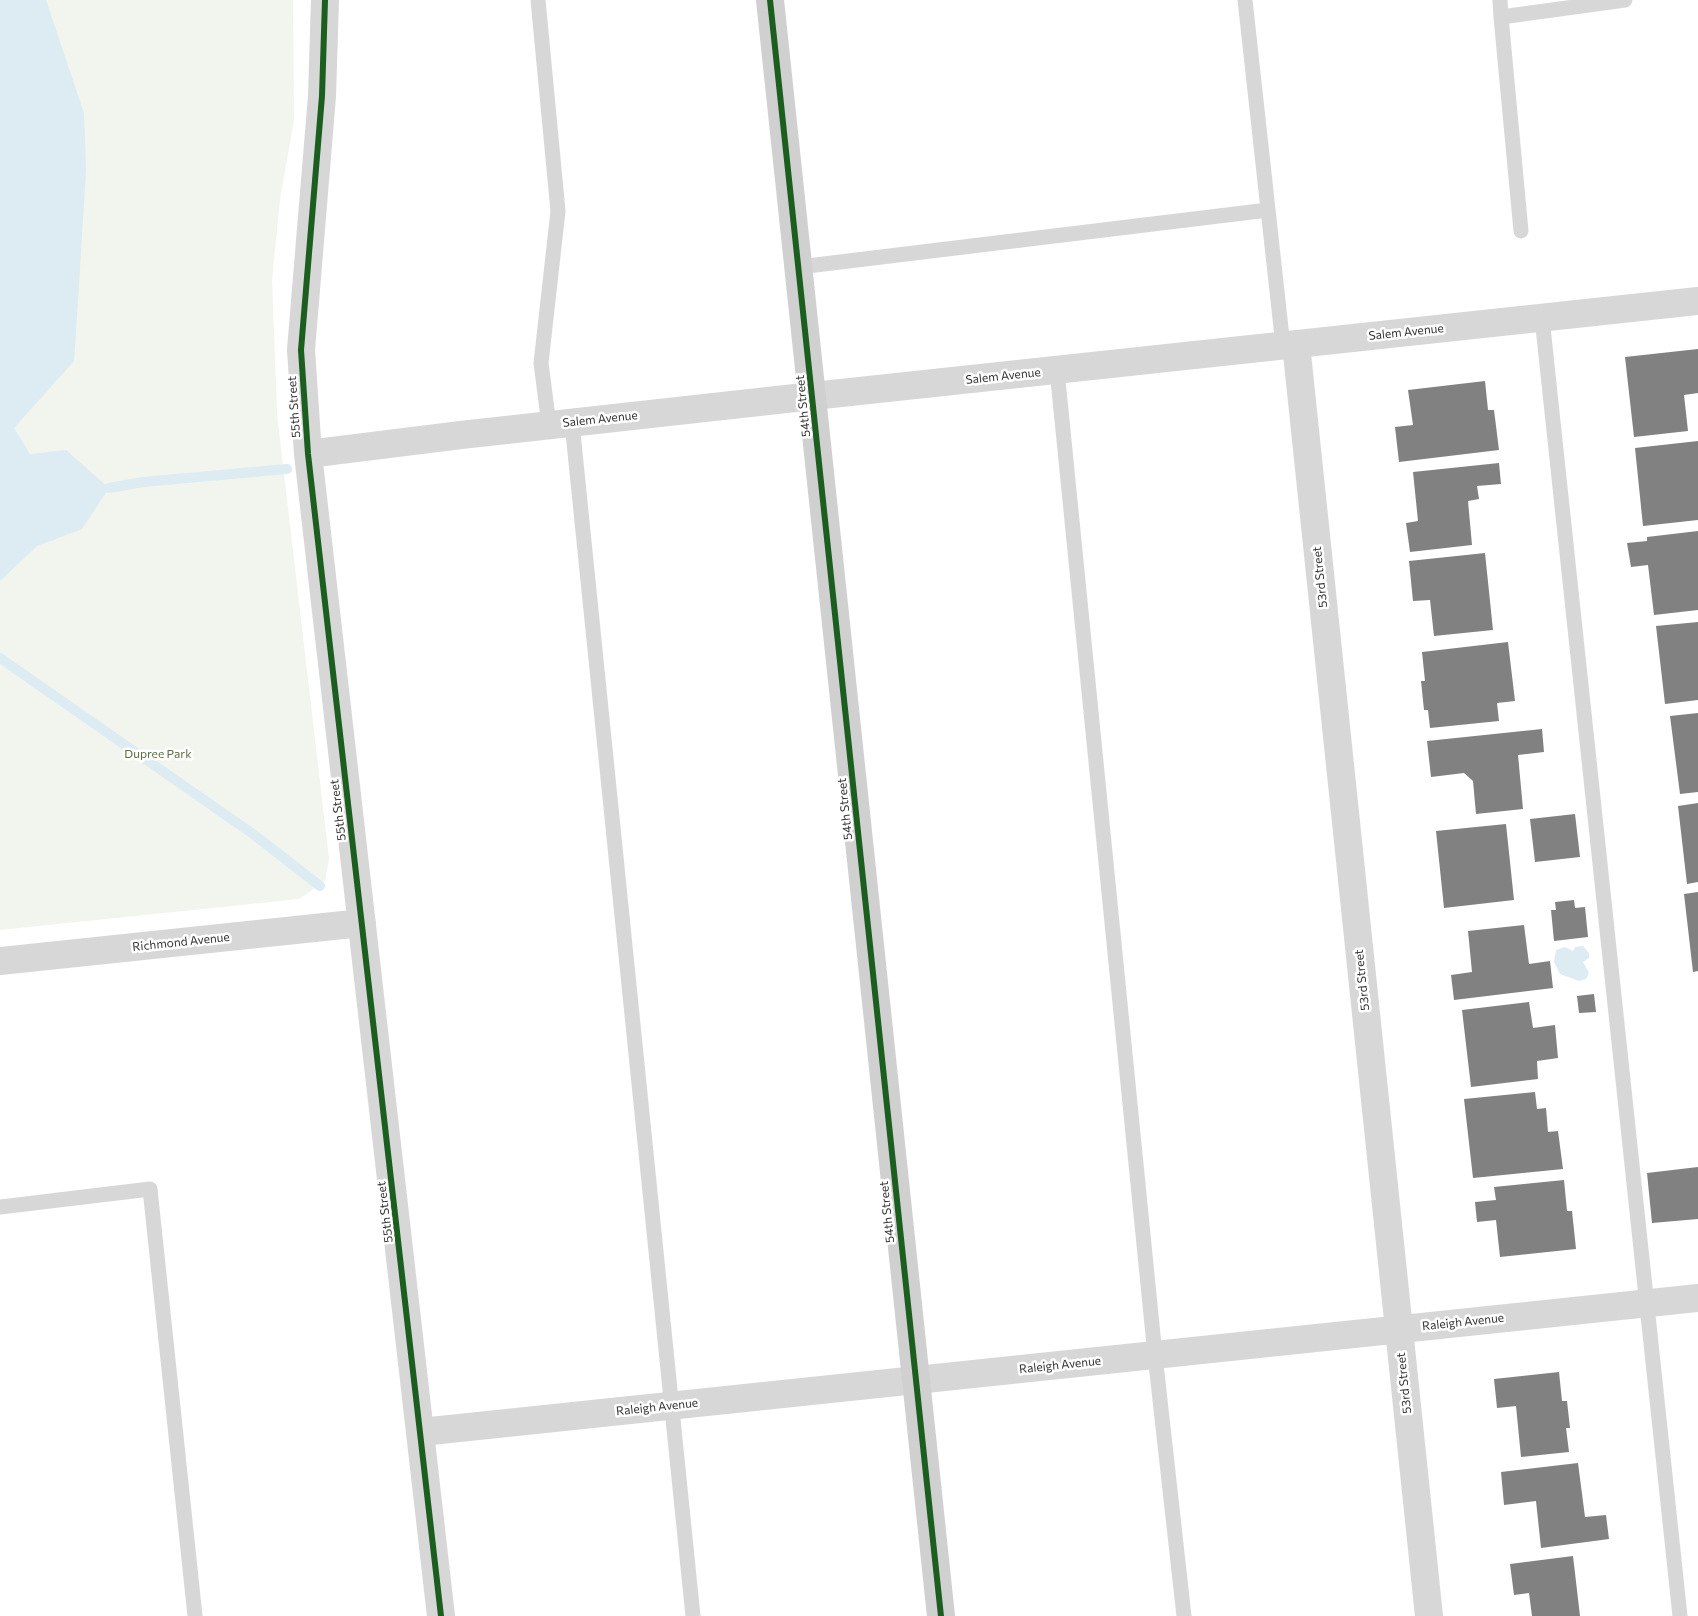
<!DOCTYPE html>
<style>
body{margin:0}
canvas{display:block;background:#fff}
</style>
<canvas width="1698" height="1616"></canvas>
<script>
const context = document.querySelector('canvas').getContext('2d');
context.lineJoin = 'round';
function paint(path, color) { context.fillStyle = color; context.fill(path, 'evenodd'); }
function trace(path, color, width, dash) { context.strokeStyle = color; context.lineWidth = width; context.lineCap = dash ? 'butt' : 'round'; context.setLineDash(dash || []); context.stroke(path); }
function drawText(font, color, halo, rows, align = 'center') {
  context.font = font + ' Commissioner,sans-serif'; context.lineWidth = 5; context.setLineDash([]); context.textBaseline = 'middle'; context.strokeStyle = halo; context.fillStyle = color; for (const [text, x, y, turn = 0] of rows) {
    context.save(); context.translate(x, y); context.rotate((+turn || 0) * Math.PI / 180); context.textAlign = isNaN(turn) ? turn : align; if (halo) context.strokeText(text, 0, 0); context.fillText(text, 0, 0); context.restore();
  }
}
const green = new Path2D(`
 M0,0H293L294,120L280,199L272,280L277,414L329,859L325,881L299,899L0,930Z`);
const water = new Path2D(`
 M0,0H46L84,113L86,170L78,302L74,361L14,428L30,454L66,450L109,488L82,529L37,546L0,581Z
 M1583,946L1589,953V958L1583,962L1589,973L1586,979L1579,981L1560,974L1554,962L1556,950L1565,947L1573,951L1575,947Z`);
const stream = new Path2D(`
 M109,488L143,482L287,469
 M0,658L253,834L320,886`);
const building = new Path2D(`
 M1698,349V393L1684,395L1688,431L1634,437L1625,357Z
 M1485,381L1488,410H1494L1499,450L1399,462L1395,427L1413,425L1408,390Z
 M1698,441V520L1643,526L1635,448Z
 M1499,463L1501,484L1477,486L1479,499L1468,501L1472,545L1410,552L1406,523L1418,521L1413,472Z
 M1698,531V610L1654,615L1648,565L1631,567L1627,543L1647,541V537Z
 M1485,553L1493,630L1434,636L1430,600L1413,601L1409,561Z
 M1698,622V700L1665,704L1656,626Z
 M1508,642L1515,701L1497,703L1499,721L1430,728L1428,710H1424L1421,681H1425L1422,652Z
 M1698,713V792L1680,794L1670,716Z
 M1542,729L1544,752L1518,755L1523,809L1476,814L1473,781L1464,773L1431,777L1427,741Z
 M1698,803V882L1687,884L1678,806Z
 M1575,814L1580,857L1535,862L1530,819Z
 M1506,824L1514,900L1444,908L1436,831Z
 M1698,892V971L1693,972L1684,894Z
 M1574,900L1575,908L1585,907L1588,937L1554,941L1551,910H1556L1555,902Z
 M1524,925L1529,964L1550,961L1553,988L1454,1000L1451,975L1472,972L1468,931Z
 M1594,994L1596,1012L1579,1013L1577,996Z
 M1529,1002L1533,1028L1555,1025L1558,1058L1537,1061L1538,1079L1471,1087L1462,1010Z
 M1535,1092L1537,1109L1546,1108L1548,1132L1558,1131L1563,1169L1473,1178L1464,1099Z
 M1698,1167V1219L1652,1223L1647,1173Z
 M1564,1180L1567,1211H1572L1576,1249L1500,1257L1496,1220L1477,1222L1475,1202L1496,1200L1494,1187Z
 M1559,1372L1562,1401H1567L1570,1428H1566L1569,1452L1521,1457L1516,1406L1497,1408L1494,1379Z
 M1578,1463L1585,1517L1606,1515L1609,1539L1541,1548L1536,1501L1504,1505L1501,1472Z
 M1573,1556L1580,1616H1532L1529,1593L1514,1595L1510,1564Z`);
const lane = new Path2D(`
 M538,0L558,211L541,363L549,425
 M1245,0L1283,346
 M1500,0L1501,17L1625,0
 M1501,17L1521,231
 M799,267L1268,210
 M1542,318L1680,1616
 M1057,370L1155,1355L1184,1616
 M572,423L693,1616
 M0,1207L150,1189L195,1616`);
const street = new Path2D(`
 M325,0L322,96L301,350L308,454L441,1616
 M1296,344L1429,1616
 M308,454L461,435L813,396L1698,301
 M0,961L362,923
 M421,1432L1698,1298`);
const secondary = new Path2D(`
 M770,0L941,1616`);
const cycleway = new Path2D(`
 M325,0L322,96L301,350L308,454L441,1616
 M770,0L941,1616`);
const streetNames = [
 ["Salem Avenue",1406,332,-6],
 ["Salem Avenue",1003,376,-6],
 ["54th Street",803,406,-96],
 ["55th Street",294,407,-94],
 ["Salem Avenue",600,419,-6],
 ["53rd Street",1320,577,-96],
 ["54th Street",845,809,-96],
 ["55th Street",338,810,-97],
 ["Richmond Avenue",181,942,-6],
 ["53rd Street",1362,980,-96],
 ["55th Street",385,1212,-97],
 ["54th Street",887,1212,-96],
 ["Raleigh Avenue",1463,1322,-6],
 ["Raleigh Avenue",1060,1365,-6],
 ["53rd Street",1404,1383,-96],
 ["Raleigh Avenue",657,1407,-6]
];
const parkNames = [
 ["Dupree Park",158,754]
];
paint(green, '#f1f5ed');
paint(water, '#ddebf3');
trace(stream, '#ddebf3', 10);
paint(building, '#818181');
trace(lane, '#d7d7d7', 15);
trace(street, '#d7d7d7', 28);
trace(secondary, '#d0d0d0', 28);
trace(cycleway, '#1b5e20', 6);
drawText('12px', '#333', '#fff', streetNames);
drawText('12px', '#56703f', '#fff', parkNames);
</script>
